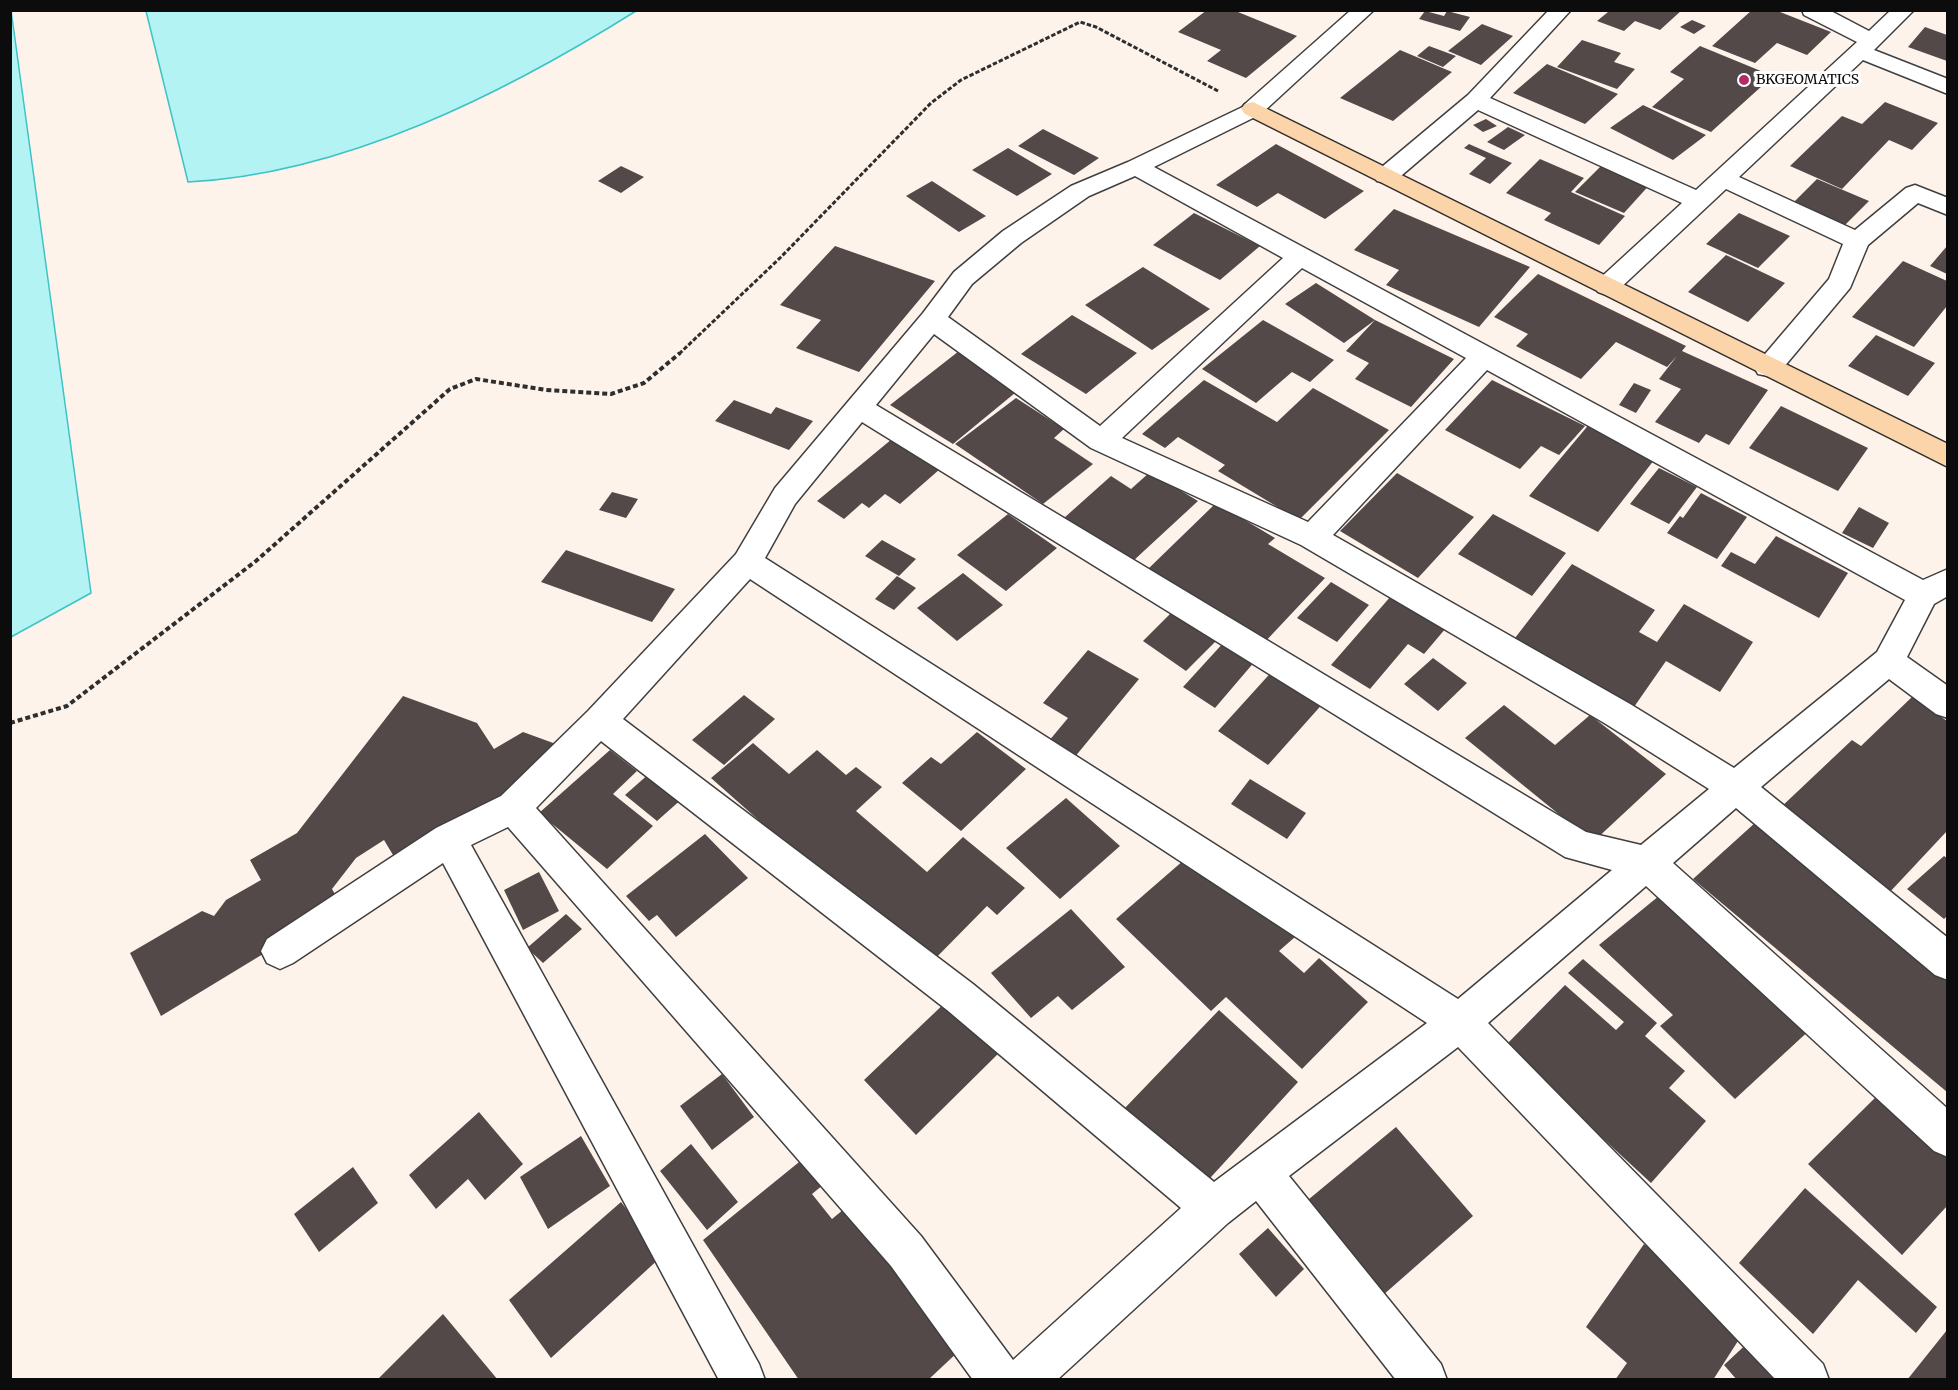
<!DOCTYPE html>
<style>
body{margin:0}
#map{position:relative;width:1958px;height:1390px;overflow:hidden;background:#fef3eb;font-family:Merriweather,serif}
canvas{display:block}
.frame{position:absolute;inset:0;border:12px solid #0c0c0c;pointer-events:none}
</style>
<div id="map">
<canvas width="1958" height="1390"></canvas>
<div class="frame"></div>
</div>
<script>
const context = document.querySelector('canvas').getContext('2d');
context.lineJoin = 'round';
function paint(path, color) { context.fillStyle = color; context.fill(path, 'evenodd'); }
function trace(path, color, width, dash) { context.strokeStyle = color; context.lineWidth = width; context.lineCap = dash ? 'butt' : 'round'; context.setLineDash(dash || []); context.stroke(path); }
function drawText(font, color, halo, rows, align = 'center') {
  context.font = font + ' Merriweather,serif'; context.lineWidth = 6; context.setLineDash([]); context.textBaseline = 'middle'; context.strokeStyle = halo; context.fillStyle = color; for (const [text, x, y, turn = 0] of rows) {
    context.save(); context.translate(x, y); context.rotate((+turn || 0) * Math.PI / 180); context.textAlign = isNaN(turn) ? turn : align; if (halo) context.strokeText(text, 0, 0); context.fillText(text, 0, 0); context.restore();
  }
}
const water = new Path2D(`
 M11,10L91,593L11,637L10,11Z
 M146,11V10L636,11C505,93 345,174 188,182Z`);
const building = new Path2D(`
 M1207,10H1233L1297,36L1246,78L1207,61L1221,50L1178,32Z
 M1604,10H1682L1660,30L1635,21L1624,31L1597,21L1608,12Z
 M1752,10H1775L1831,32L1807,55L1777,43L1755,63L1712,46Z
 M1425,11L1444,16L1447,11L1470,17L1460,31L1419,19Z
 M1692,20L1706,26L1694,34L1680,27Z
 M1482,24L1513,36L1481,65L1448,51Z
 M1925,27L1947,35V61L1908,47Z
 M1582,40L1621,53L1614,62L1635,69L1617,89L1557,67Z
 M1429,46L1456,56L1443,67L1417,56Z
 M1700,46L1773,76L1711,132L1652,107L1684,79L1670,72Z
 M1400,50L1452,72L1393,121L1340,98Z
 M1547,64L1618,94L1585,124L1513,93Z
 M1885,102L1938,123L1912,150L1889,140L1842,189L1790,166L1842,116L1862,124Z
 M1643,105L1706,135L1673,160L1610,128Z
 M1486,119L1497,126L1483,132L1473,125Z
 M1508,127L1525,135L1504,150L1487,142Z
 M1043,129L1099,158L1074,175L1018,146Z
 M1276,144L1364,191L1325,219L1278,193L1257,207L1216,185Z
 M1469,144L1512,163L1490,184L1469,174L1486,158L1464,148Z
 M1008,148L1052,174L1017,196L972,170Z
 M1540,159L1584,178L1571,192L1625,216L1599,245L1544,220L1551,213L1506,193Z
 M1605,162L1653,181L1624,213L1575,192Z
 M621,166L644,177L621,193L598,181Z
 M1817,179L1869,201L1841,229L1790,206Z
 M932,181L986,216L959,232L906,196Z
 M1394,209L1530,267L1479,327L1386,285L1399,270L1354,250Z
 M1194,213L1260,246L1220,280L1153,245Z
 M1739,213L1790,236L1758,268L1706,244Z
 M835,246L935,281L859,372L796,348L821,320L780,305Z
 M1947,246V274L1930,266Z
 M1726,255L1785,283L1748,322L1688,292Z
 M1903,261L1947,281V306L1914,347L1852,317Z
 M1143,267L1210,309L1152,350L1085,305Z
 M1538,274L1686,346L1682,351L1768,390L1729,445L1706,434L1699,443L1655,422L1681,389L1659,379L1677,356L1667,367L1616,342L1581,379L1516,346L1528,334L1494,317Z
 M1316,283L1375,320L1344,343L1285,304Z
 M1072,315L1137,353L1086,394L1021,354Z
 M1263,320L1334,360L1310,382L1292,372L1256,403L1202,369Z
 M1375,320L1454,359L1411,407L1355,379L1369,363L1346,351Z
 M1876,335L1935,363L1908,396L1848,366Z
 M959,351L1021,388L953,444L890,405Z
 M1204,380L1277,422L1313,388L1389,430L1299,520L1218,471L1225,465L1178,437L1165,448L1142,434Z
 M1492,380L1585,426L1559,455L1541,446L1520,469L1445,430Z
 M1634,383L1651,390L1636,413L1619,405Z
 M1016,398L1064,429L1054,438L1093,464L1043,504L955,444Z
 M734,400L771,414L776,407L813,421L789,450L715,421Z
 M1781,406L1868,448L1838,491L1749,448Z
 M1591,422L1658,455L1598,532L1529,496Z
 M892,439L940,469L900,504L885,494L869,508L862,503L844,519L817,501Z
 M1659,468L1697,487L1669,524L1630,504Z
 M1150,472L1198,501L1132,562L1064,518L1111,476L1131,489Z
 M1397,473L1474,517L1418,578L1340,531Z
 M612,492L638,499L626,518L599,510Z
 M1701,493L1747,517L1717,559L1667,533L1680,516L1683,518Z
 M1216,503L1275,538L1268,544L1325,578L1263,644L1147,570Z
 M1859,507L1889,523L1873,548L1842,533Z
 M1008,514L1057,548L1006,591L957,555Z
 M1493,514L1566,553L1532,596L1458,554Z
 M1776,536L1848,573L1819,618L1721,566L1731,552L1755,564Z
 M882,540L916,559L899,576L865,556Z
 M566,550L675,589L652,622L541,582Z
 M1572,564L1655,610L1639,632L1657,642L1684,604L1753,642L1720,692L1666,661L1634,707L1515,638Z
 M963,573L1003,605L957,641L917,608Z
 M897,576L916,588L894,610L875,599Z
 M1331,582L1369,605L1337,642L1297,618Z
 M1391,596L1446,628L1424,654L1408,644L1370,689L1331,665Z
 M1172,612L1216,641L1186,671L1143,641Z
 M1225,641L1256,660L1215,708L1183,687Z
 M1088,650L1139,679L1074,758L1048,742L1068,718L1043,703Z
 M1433,658L1467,683L1438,711L1404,684Z
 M1276,667L1326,700L1268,765L1218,731Z
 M744,695L775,719L724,765L692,740Z
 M403,696L477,723L494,749L523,732L556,744L514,806L396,860L384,840L356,858L332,889L342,906L161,1016L130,953L202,911L214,916L226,900L261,880L250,860L297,833Z
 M1912,697L1947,721V831L1888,894L1779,809L1852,740L1861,746Z
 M1504,705L1555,745L1590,715L1666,774L1593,842L1465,738Z
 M977,732L1026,769L961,831L902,783L931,757L941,764Z
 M753,743L789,774L817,750L846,775L856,767L882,787L856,811L927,872L963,837L1025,888L997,915L987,906L926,968L711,778Z
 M610,750L637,771L613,794L653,826L607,869L539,813Z
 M651,772L683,798L657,821L625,795Z
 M1250,779L1306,813L1287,839L1231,804Z
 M1066,798L1120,846L1060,899L1006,848Z
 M1756,822L1947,975V1092L1693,879Z
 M705,834L748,878L676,937L657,915L649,921L626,896Z
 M1944,856L1947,858V916L1944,919L1907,889Z
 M1184,860L1295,937L1279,951L1304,973L1319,958L1368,1002L1302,1069L1226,997L1211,1011L1116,919Z
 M539,872L559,911L523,930L504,890Z
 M1665,891L1814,1026L1735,1099L1660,1026L1673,1015L1599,945Z
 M1071,909L1125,967L1072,1010L1058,996L1031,1018L991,973Z
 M566,914L582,929L543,963L527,948Z
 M1583,959L1657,1023L1645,1036L1685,1071L1669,1088L1706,1121L1651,1183L1504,1047L1565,985L1616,1030L1624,1022L1568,973Z
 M950,998L1003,1049L916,1135L864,1080Z
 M1219,1010L1298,1082L1201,1188L1123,1110Z
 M722,1074L754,1117L712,1150L680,1106Z
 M1882,1091L1947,1150V1206L1902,1255L1808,1164Z
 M479,1112L523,1164L485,1200L468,1179L436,1209L409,1175Z
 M1396,1127L1473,1216L1374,1303L1297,1209Z
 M581,1136L610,1186L548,1229L520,1177Z
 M691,1144L738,1202L707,1230L660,1171Z
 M809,1154L829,1180L812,1194L832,1219L850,1204L960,1350L928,1380H799L703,1240Z
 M353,1167L378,1203L319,1252L294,1214Z
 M1805,1188L1937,1307L1916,1333L1858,1280L1813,1334L1739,1263Z
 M621,1202L662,1256L551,1358L509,1300Z
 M1268,1228L1304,1269L1276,1297L1239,1254Z
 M1644,1244L1745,1330L1713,1380H1615L1627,1363L1586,1327Z
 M443,1314L498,1380H377Z
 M1947,1330V1380H1907Z
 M1754,1337L1792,1380H1737L1724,1365Z`);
const pathFar1 = new Path2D(`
 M679,354L781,257L931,103L961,80L1080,22L1096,27L1218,91`);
const path = new Path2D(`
 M10,723L67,706L256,561L450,389L476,379L546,390L611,394L644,383L680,353`);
const minor = new Path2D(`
 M1549,10H1571L1490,98L1696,190L1857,42L1804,15L1802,10H1829L1869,31L1891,10H1914L1874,50L1948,79V94L1863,60L1739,177L1855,230L1906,188L1915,185L1948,198V215L1918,203L1868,245L1850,288L1778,374L1768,376L1758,374L1754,367L1829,279L1843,244L1726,189L1616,292L1607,295L1598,292L1594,286L1598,280L1682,203L1478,110L1395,181L1386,183L1377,181L1374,176L1377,171L1468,95Z
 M1253,102L1261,104L1265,109L1261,114L1154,167L1923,580L1948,569V596L1934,604L1907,657L1948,686V718L1936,714L1889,679L1761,787L1948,938V980L1935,975L1736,808L1673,863L1948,1109V1157L1934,1151L1646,886L1488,1023L1823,1364L1829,1380H1776L1458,1047L1289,1176L1441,1364L1447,1380H1396L1256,1201L1228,1223L1057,1380H973L891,1266L508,827L471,845L759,1364L765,1380H719L443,863L293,963L280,969L267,963L261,951L267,939L436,828L501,796L588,711L736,554L775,488L923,313L954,272L1003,231L1071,186L1128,162ZM1135,176L1283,258L1100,426L948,317L972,284L1021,243L1089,196ZM1302,268L1466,358L1308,522L1122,438ZM934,334L1091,448L1301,545L1606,724L1709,789L1641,845L1586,832L876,405ZM1487,370L1905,600L1877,652L1734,768L1630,704L1333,535ZM862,422L1565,857L1612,870L1458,999L765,558L795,504ZM750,579L1427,1023L1214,1182L973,984L623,719ZM601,741L947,1010L1181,1208L1013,1360L921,1236L536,808Z`);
const tertiary = new Path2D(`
 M1351,10H1374L1261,114L1253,116L1245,114L1241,109L1245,104Z`);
const secondary = new Path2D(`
 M1253,102L1948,444V467L1245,114L1241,109L1245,104Z`);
const markers = [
 [1744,80,6,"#b42b65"]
];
const farPoinames = [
 ["BKGEOMATICS",1756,80]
];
paint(water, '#b3f3f3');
trace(water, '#3dc3c6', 1.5);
paint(building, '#544949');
trace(minor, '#3f3f3f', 3);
trace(tertiary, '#3f3f3f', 3);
trace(secondary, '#2e2e2e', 3);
trace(pathFar1, '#2e2e2e', 3, [4.5, 2]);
trace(path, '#2e2e2e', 4, [5, 3]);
paint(minor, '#fff');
paint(tertiary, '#fff');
paint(secondary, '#fbd4a9');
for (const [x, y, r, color] of markers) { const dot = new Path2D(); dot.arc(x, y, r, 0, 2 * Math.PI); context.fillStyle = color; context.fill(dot); trace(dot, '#fff', 2); }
drawText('14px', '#0c0c0c', '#fff', farPoinames, 'left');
</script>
